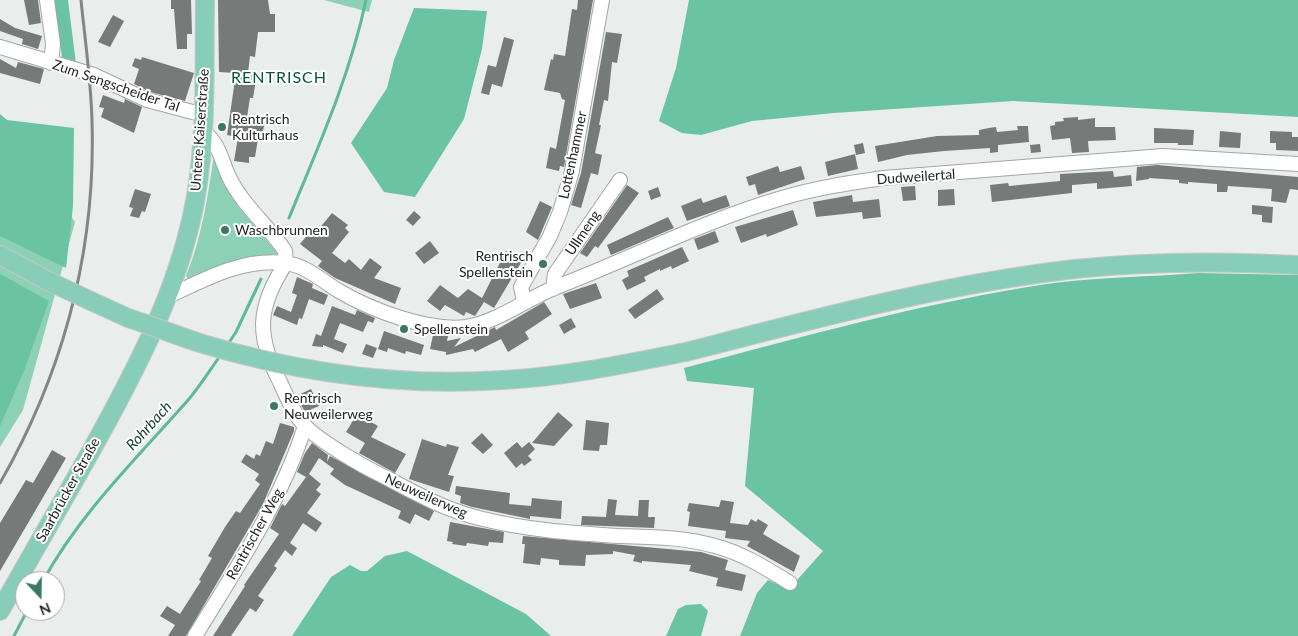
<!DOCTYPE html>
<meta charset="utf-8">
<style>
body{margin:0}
#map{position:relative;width:1298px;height:636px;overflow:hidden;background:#e9edeb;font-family:Lato,sans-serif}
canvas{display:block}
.north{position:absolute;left:15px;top:571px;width:50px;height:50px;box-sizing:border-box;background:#fff;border:1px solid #a7a8a8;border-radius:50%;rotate:159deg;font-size:14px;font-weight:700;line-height:20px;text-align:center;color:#242625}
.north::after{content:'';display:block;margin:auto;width:18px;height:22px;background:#3c7863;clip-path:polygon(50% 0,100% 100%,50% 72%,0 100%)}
</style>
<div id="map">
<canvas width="1298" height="636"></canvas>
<div class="north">N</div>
</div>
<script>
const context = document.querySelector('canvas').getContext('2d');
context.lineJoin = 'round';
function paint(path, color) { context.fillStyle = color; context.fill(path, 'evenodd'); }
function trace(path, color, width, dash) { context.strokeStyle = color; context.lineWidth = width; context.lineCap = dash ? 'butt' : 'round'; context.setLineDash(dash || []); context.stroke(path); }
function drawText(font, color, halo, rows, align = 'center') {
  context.font = font + ' Lato,sans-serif'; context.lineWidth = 4; context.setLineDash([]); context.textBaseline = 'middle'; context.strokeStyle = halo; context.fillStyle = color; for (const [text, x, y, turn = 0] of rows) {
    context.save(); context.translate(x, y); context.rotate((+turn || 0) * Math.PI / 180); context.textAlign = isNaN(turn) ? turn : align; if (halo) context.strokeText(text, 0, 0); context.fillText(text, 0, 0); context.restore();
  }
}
const green = new Path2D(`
 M324,0H372L369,12Z
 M0,116L75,222L23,410L0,447Z
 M214,154L237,205L278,254C244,259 220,265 189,280L186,276C202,237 208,196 214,154Z`);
const forest = new Path2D(`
 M54,0H68L76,64L62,57Z
 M689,0H1298V117L1013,101L834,113L752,121L701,135L682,133L659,121L676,68Z
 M414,8L487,11L482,49L464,119L415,197L384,192L351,143L387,88L394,60Z
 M0,114L7,120L74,128L73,206L66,268L0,236Z
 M1198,273L1298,275V636H740L757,593L768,580L789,589L823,551L745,486L754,388L687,381L684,368C806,336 929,301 1054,283C1101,277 1150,277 1198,273Z
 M0,274L49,301L24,371L0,426Z
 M407,551L526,614L551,636H292L331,577L350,565L361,571H367L385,556Z
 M701,604L708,611L701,636H666L678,609L686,605Z`);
const stream = new Path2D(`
 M289,218C318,147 350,76 366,0
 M228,344L236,332L261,279
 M43,581C80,513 138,457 189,399C200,386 210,370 220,356
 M14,636L27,611`);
const building = new Path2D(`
 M24,0H38L41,23L29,25Z
 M171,0H191L192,34H187V49H177L174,9H171Z
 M218,0H268L270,14H275V32H258L255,57L250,56L248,73L257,74L253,98H250L247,117L265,123L262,134L259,133L255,157H249V163L234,161L238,137L227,135L236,73L219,72Z
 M578,0H593L564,167L560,166L559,171L546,168L550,147L556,149L565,100L562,99L560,93L544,90L551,59L553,60L554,54L565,56L572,9L577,10Z
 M113,15L124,21L110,47L98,42Z
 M0,19L15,28L42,36L38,49L22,44L23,39L0,31Z
 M606,32L622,34L617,63L612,62L608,101L604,100L599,125H601L595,153L602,155L598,175L591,173L581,208L571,205L581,173Z
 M504,37L514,40L502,87L492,84L489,95L481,93L488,65L496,67Z
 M142,57L194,73L185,101L150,92L134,84L139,69L132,66L135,58L141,60Z
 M0,59L16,68L18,62L44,69L40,84L0,73Z
 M103,95L124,103L125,99L142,107L134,133L101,117L104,108L99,107Z
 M1078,117V120L1095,118V127H1115L1116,140L1088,141L1089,152L1072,153L1070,138L1052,140L1050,126L1055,125V122L1064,121L1063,118Z
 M1017,126H1028L1029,142L998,145V152L990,153V148L944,151L907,155L878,162L875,146L937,136L979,135V130L989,128L996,127L997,132L1018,130Z
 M1154,128L1194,130L1193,145H1178V143H1154Z
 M1220,131L1241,133L1240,148L1219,147Z
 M1270,131L1292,132V137H1298V151L1276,150V143H1270Z
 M863,143L865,153L856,155L854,145Z
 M1040,144L1041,152L1031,153L1030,145Z
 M855,154L858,169L828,176L825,162Z
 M1157,165L1298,177V190L1290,189L1286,203L1271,201L1272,189L1228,186L1227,192H1217V184L1188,182V184L1179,183V180L1149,178V179L1136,181L1137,167Z
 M778,166L780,172L801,166L805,179L758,195L755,184L749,186L746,177Z
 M1113,171L1114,177L1131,175L1132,186L1097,189V183L1072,185V193L992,202L990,185L1008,183L1009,186L1060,181V174Z
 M627,185L639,193L598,248L595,246L587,257L580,253Z
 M915,186L916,200L903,201L901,187Z
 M658,187L661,196L651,200L648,191Z
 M135,189L151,194L145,212L142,211L139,218L130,216L133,208L129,207Z
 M954,189L955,205L938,206V190Z
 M726,195L730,206L687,221L681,206L701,198L703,203Z
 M852,195L853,202L879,199L881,217L863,219L862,212L816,217L813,202Z
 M540,201L552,207L538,240L526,232Z
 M1252,205L1273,207L1272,223L1262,222V215L1252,214Z
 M793,210L798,225L767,237L766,234L741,243L735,227Z
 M414,211L421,217L413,226L406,220Z
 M332,213L348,225L345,228L349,232L332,253L345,263L349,259L361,270L370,258L382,267L374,278L401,288L395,304L335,278L318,266L322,261L300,244L314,227L318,230Z
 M668,217L674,228L611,255L607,245Z
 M222,225L230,227L228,235L220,233Z
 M715,231L719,242L698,250L694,239Z
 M430,241L439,253L424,264L415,253Z
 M682,247L689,261L672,269L671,266L660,271V269L644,277L646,281L627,290L622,280L629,276L627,271Z
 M506,251L522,261L494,308L484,302L475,316L466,312L464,316L445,305L440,311L427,301L440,285L458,298L468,289L482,298Z
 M297,277L313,284L312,288L328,295L324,305L309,299L302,319L299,318L297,325L273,315L277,306L291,312L297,295L292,293Z
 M596,283L602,298L570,309L563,294Z
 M657,289L664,299L635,319L628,310Z
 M544,302L552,314L525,332L529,339L508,352L501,339L475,352L473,349L446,355V352L430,349L433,335L448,336L447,341L461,338L454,347L489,330L495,327L496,330Z
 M332,306L355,315L357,310L375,318L373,323L368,321L363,332L340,323L334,339L347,344L343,353L323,345V347L312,346L316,334L321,336Z
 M571,318L576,327L564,334L559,325Z
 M384,331L424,345L421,355L406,351L405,354L388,348L387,352L378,349Z
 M366,344L377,348L373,358L362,354Z
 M311,389L319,406L305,412L296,396Z
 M558,412L573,425L554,446L532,443Z
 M357,414L378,426L371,437L406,454L395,473L359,453L365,443L346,432Z
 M586,420L609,423L607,445H600L599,451L583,450Z
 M280,423L294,427V431L263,504L186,636H168L175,625L160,616L167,606L180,614L201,581L199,580L212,558L208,556L225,527L236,511L240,513L260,484L255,480L259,474L241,462L246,454L254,459L256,454L260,456L266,441L273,444Z
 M482,433L493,445L483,454L471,443Z
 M422,439L446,447L447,444L459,447L448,475L454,476L449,492L409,479Z
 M517,442L522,448L529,442L535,449L528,456L532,460L524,466L522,463L516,468L504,453Z
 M312,443L328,455L327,462L330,456L434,511L429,521L415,514L410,524L398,518L401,511L345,485L330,474L334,469L319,458L309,474L321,484L316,490L321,494L307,513L322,523L316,532L303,523L290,543L297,548L292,556L285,550L274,566L277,568L258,596L264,600L256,612L250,608L231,636H213L245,586L244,585L279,534L270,528L282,504L285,506L306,477L297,472L305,453Z
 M52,450L66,458L0,571V523L26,480L33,483Z
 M456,486L510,493L509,504L531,506L532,498L562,501L561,519L530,516V519L472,507L460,503L461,496L455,494Z
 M608,499L617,500L615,515L638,516L639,500H649L648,517H655L654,528L581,525L582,516L606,517Z
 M721,500L734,502L730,523L748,525L751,519L756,522L758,519L768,525L763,534L800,556L794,572L747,546L750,541L725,538L726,531L688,526L690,512L687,511L689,503L719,507Z
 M450,522L504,532L503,543L489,542L488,546L467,543L466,546L452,544L453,542L447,541Z
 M523,536L701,552L728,560L725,570L746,575L742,591L716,586L718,578L689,571L691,565L642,561V563L633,561L635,555L613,551V554L586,555L585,566L559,565V560L541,558L540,565L523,563L525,544H522Z`);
const minor = new Path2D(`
 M47,0L53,44L51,63
 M0,47L94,75L147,100L204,115
 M203,131C221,146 220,158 229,177C243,206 268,225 285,251L286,263
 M286,263C257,307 256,336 280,382C287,397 293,413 304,425C319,441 362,466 383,476C415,493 447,511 483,519C527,530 573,533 618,536C651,537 684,537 715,546C742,553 766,568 790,583
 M553,289L555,274L620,180
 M169,296C205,279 243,258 285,263C306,265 322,281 339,291C371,310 429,332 466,327C497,322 525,300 554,288C630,259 703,221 782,198C815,188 849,183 883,178L1163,156L1298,164
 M524,301L521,287L550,236L560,212L572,171L602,0
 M195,636C236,569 281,502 305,426`);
const major = new Path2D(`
 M0,255L46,280
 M93,302L128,318
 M686,352C814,319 943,284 1075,269C1149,261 1224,261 1298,265
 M0,611C33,552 68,493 101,433C142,358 181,282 196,196C207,132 204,65 205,0`);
const rail = new Path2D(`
 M0,483C64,371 96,250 92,121C91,80 85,40 81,0`);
const majorBridge = new Path2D(`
 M46,280L93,302
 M128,318C153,326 178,336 203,344C300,373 401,387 503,380C564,377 625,364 686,352`);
const markers = [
 [222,127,5,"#3c7863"],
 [225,230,5,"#3c7863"],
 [543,264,5,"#3c7863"],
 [404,329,5,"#3c7863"],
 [274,406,5,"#3c7863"]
];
const streetNames = [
 ["Zum Sengscheider Tal",116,86,19],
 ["Untere Kaiserstraße",200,130,-86],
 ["Lottenhammer",573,155,-78],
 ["Dudweilertal",916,177,-4],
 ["Ullmeng",583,233,-56],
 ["Saarbrücker Straße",68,490,-61],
 ["Neuweilerweg",426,496,24],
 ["Rentrischer Weg",255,534,-61]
];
const poiNames = [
 ["Rentrisch",232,119],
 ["Kulturhaus",232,135],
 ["Waschbrunnen",235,230],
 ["Rentrisch",533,256,"right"],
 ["Spellenstein",533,272,"right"],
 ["Spellenstein",414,329],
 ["Rentrisch",284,398],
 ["Neuweilerweg",284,414]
];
const waterNames = [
 ["Rohrbach",149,426,-48]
];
const quarterNames = [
 ["RENTRISCH",279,78]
];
paint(green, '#8cd1b6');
paint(forest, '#6ac3a3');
trace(stream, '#5fb899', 3);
paint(building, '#767a78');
trace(minor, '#a2a6a4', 16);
trace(major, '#c6c7c6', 20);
trace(minor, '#fff', 14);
trace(major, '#88cdb8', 18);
trace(rail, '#838684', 3);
trace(majorBridge, '#c6c7c6', 20, []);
trace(majorBridge, '#88cdb8', 18);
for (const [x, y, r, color] of markers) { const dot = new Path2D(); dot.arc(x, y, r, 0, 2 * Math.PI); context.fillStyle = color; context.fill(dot); trace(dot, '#fff', 2); }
drawText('14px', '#242625', '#fff', streetNames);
drawText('14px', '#242625', '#fff', poiNames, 'left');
drawText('italic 15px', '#163e30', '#fff', waterNames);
context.letterSpacing = '1px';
drawText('16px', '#025540', '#fff', quarterNames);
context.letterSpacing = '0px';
</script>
